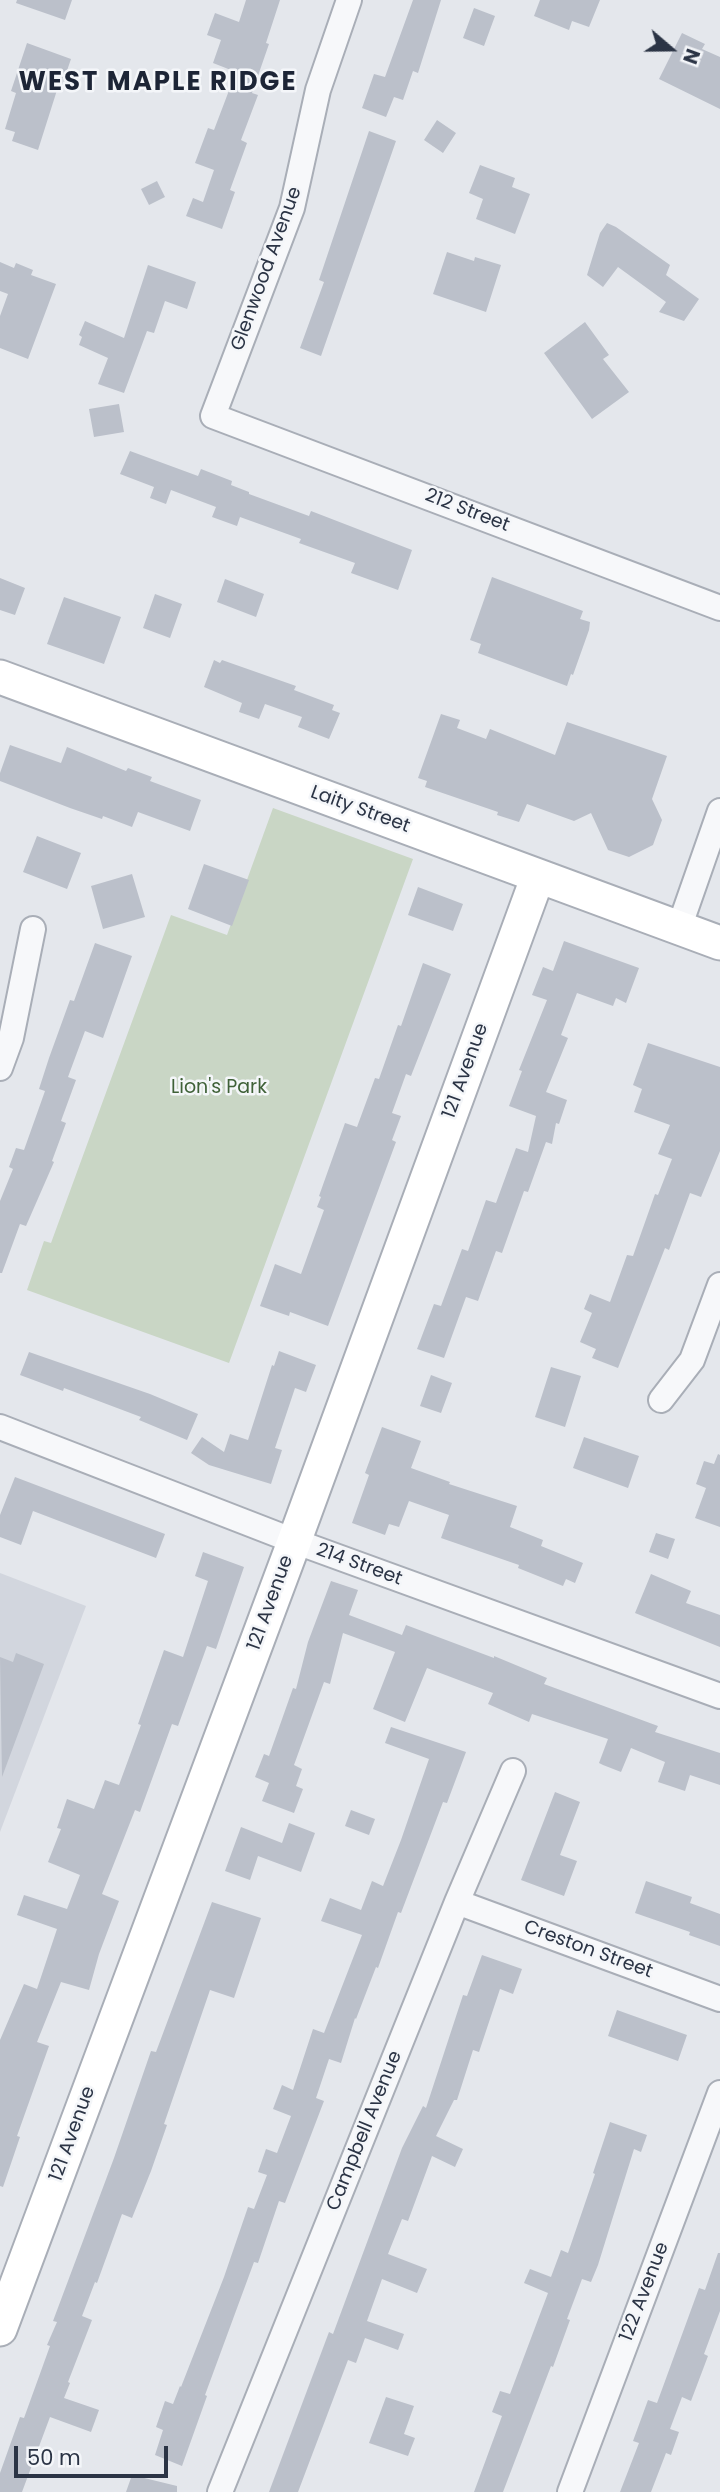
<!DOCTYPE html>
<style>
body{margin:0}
#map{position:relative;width:720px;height:2492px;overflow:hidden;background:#e4e7ec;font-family:Poppins,sans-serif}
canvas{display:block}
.north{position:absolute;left:636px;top:14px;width:70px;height:70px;-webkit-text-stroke:5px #f4f6f9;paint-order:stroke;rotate:110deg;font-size:19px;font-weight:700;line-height:28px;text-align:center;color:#2b3445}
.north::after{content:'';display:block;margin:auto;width:24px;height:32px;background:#2b3445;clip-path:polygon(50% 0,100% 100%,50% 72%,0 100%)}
.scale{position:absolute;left:14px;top:2446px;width:154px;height:32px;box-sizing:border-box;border:4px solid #2b3445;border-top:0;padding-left:9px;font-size:21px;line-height:24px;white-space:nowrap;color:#2b3445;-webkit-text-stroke:5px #f4f6f9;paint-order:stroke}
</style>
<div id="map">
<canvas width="720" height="2492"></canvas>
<div class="north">N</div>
<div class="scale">50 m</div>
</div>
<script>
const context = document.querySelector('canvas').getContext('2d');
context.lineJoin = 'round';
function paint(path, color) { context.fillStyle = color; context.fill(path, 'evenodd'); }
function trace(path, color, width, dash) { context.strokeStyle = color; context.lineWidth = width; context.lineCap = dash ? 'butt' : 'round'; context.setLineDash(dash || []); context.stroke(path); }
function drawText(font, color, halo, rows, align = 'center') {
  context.font = font + ' Poppins,sans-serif'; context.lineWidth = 5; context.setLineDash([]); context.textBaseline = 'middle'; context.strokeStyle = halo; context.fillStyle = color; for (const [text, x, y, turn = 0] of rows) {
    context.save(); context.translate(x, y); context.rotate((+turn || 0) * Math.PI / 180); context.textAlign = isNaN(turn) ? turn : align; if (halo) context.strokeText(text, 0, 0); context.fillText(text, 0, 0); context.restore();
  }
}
const built = new Path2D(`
 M0,1573L86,1606L0,1832Z`);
const green = new Path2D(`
 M273,808L413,859L229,1363L27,1290L44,1241L51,1243L171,915L227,935Z`);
const building = new Path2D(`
 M17,0H72L65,20L16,3Z
 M246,0H280L266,43L269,44L252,93L258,95L241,140L247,143L230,190L235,192L222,229L186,216L193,198L203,202L214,170L195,163L208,128L214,130L236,72L213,63L221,40L207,35L215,13L239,22Z
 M413,0H441L418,73L413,71L403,100L394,97L386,117L362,108L374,74L385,77Z
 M540,0H600L589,27L572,21L569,30L534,16Z
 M474,8L495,16L484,46L463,38Z
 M682,33L705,44L702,49L720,57V109L659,79Z
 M27,43L71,59L61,88L58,87L38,150L12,141L15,132L5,129L16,93L11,91Z
 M437,120L456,133L443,153L424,140Z
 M369,131L396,141L321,356L300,348L324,282L319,280Z
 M480,165L515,178L512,187L530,194L515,234L476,219L483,199L469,193Z
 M157,181L165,197L149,205L141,189Z
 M607,223L616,227L670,265L666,275L699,299L684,321L659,312L666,302L618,267L603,287L587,275L600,233Z
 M447,252L474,261L475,257L501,265L486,312L433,294Z
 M0,262L14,268L16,263L33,270L31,275L56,284L28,359L0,348V316L8,294L0,291Z
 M148,265L196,282L187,309L165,301L154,333L147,331L124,393L98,384L108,358L79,345L82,337L79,335L85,321L124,338Z
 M585,322L609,355L603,359L629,392L592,419L544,353Z
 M119,404L124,432L94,437L89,409Z
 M130,451L198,476L201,469L232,481L231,485L249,492V494L309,516L311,511L412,550L398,590L351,573L355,563L299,543L301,539L240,517L237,526L212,517L216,507L171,490L166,504L150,498L154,487L120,474Z
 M492,577L583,611L580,619L590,622L589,630L573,675L571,674L567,686L478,653L481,644L470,640Z
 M0,578L25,588L15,615L0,610Z
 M225,579L264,594L256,617L217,602Z
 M155,594L182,604L170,638L143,628Z
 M64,597L121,617L104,664L47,644Z
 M214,660L220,663L222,660L296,686L294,690L334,705L332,710L340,713L329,739L298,727L302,717L265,704L259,719L239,712L242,703L204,687Z
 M441,714L460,720L457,728L486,739L490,729L555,755L567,722L667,756L652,799L662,820L653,845L629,857L608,850L591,813L574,821L527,804L519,822L497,815L498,812L425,787L427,781L418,778Z
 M10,745L61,763L67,747L126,771L128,768L152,777L150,781L201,800L190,831L138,812L132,827L103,816L102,819L70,808L0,781V773Z
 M37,836L81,853L67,889L23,872Z
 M204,864L249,880L232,926L188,909Z
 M132,874L145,917L103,929L91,886Z
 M418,887L463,904L453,931L408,915Z
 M564,941L639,968L626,1003L616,998L613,1006L577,993L561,1035L568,1038L546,1092L567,1100L559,1124L556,1123L552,1144L546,1142L528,1192L524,1191L502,1253L496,1251L478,1301L466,1297L444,1358L417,1349L434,1304L441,1306L462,1249L468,1251L486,1200L496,1203L516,1148L528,1152L536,1116L509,1106L522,1071L519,1070L547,1000L532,995L543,967L553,971Z
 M95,943L132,956L103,1038L85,1031L68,1077L76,1080L61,1121L66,1123L52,1161L54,1162L26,1226L20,1224L2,1273H0V1201L13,1169L9,1167L16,1148L24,1150L45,1091L39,1089L49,1058L70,1000L74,1001Z
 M423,963L451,974L411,1076L406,1074L392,1113L401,1116L392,1140L396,1142L328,1326L290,1312L289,1316L260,1306L275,1264L301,1274L324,1210L317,1207L321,1197L319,1196L345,1123L357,1127L375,1078L379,1079L398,1025L401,1026Z
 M648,1043L720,1067V1151L701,1197L690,1193L669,1250L665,1248L618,1368L592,1358L596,1349L580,1342L592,1313L584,1309L590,1294L610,1302L627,1255L633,1256L655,1194L658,1195L672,1159L658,1154L670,1125L634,1112L642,1089L633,1085Z
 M279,1351L316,1365L306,1392L295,1388L275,1448L282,1450L271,1484L209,1465L191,1453L202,1437L224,1452L230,1434L248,1440L272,1365L274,1366Z
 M29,1352L150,1394L198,1414L187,1440L139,1420L141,1417L64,1388L63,1391L20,1375Z
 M551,1367L581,1376L565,1427L535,1417Z
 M431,1375L452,1383L441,1413L420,1406Z
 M382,1427L421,1441L411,1468L450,1482L449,1484L517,1506L510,1527L543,1540L541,1546L583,1563L575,1583L566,1579L563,1586L518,1568L519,1565L441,1538L449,1515L409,1501L399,1527L389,1524L385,1535L352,1523L369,1475L365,1473Z
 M584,1437L639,1456L628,1488L573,1468Z
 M718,1454L720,1455V1527L695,1518L706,1488L696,1484L704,1461L714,1464Z
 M15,1477L165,1534L156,1558L33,1511L21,1545L0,1537V1515Z
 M656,1533L675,1539L668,1559L649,1552Z
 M203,1552L244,1567L216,1649L207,1646L178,1726L172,1724L140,1812L135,1810L102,1894L119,1901L99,1954L89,1990L61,1982L37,2042L49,2046L17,2136L20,2137L3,2187L0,2186V2040L24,1984L37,1989L57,1929L17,1915L24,1895L67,1909L80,1875L48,1862L61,1829L57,1828L67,1799L94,1809L105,1780L119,1785L141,1725L138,1724L164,1650L183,1657L208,1581L195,1576Z
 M651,1574L691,1591L686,1603L720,1615V1647L635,1613Z
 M331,1581L358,1590L349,1615L402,1635L406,1625L494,1658V1656L547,1678L544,1684L658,1726L655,1732L720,1753V1785L690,1775L685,1791L658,1782L665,1762L631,1748L621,1772L603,1765L599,1763L608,1739L532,1714L529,1722L488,1704L493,1693L427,1668L405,1722L373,1709L395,1652L343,1633L330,1684L324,1682L294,1765L302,1769L296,1786L303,1789L294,1813L262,1801L269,1783L255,1777L264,1754L269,1756L293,1688L296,1689L308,1642Z
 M16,1653L44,1664L2,1777L0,1657L13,1662Z
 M391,1727L466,1752L447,1803L443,1802L401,1913L398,1912L378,1968L376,1967L356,2019L355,2018L341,2063L329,2059L316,2098L324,2101L285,2203L279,2201L258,2263L254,2262L205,2395L207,2396L182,2466L155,2455L163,2430L156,2427L165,2401L173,2404L180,2386L181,2387L224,2277L248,2207L254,2209L267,2175L258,2172L266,2149L277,2153L291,2116L273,2109L282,2085L293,2090L313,2029L324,2033L362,1935L321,1921L330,1898L361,1910L372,1881L383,1886L401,1840L429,1759L385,1743Z
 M555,1792L580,1802L560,1855L577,1861L564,1896L521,1880Z
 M351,1810L375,1819L369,1835L345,1826Z
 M289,1823L315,1833L301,1872L258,1856L250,1880L225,1871L241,1827L282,1843Z
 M646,1881L692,1897L690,1903L720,1914V1946L689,1935L690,1932L635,1913Z
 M212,1902L261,1918L234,1998L210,1990L164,2124L167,2125L151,2171L132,2218L122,2214L97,2283L95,2282L82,2316L92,2320L68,2382L70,2383L64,2398L99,2410L91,2432L50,2417L22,2492H0V2473L20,2417L24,2418L50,2346L47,2345L57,2322L53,2321L114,2158L151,2051L156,2052Z
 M482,1955L522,1969L513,1994L500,1989L479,2052L473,2050L457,2100H454L436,2136L463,2149L455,2167L432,2156L408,2221L402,2219L388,2254L427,2269L417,2293L382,2279L367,2321L404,2334L398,2350L365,2338L356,2363L348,2360L298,2492H269L329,2332L333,2334L402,2148L423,2106L426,2108L463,1995L467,1996Z
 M617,2010L687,2035L678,2061L608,2036Z
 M610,2122L647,2135L641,2152L634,2149L598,2265L591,2282L582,2279L567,2319L570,2320L553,2367L551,2366L503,2492H474L502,2416L492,2412L500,2391L510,2394L548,2293L524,2283L530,2269L551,2277L561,2250L568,2253L595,2174L593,2173Z
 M718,2253H720V2311L704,2354L708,2356L691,2401L682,2397L670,2429L679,2432L671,2455L666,2453L651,2492H620L639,2443L633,2441L648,2400L657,2403L699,2288L705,2290Z
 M386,2397L414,2406L404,2434L415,2438L408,2456L369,2443Z
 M132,2475L177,2486V2492H126Z`);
const street = new Path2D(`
 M349,0L318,90L292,208L213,416L720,608
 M679,928L720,811
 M0,1068L11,1038L33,929
 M661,1400L692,1360L720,1285
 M0,1427L294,1541L720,1696
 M457,1902L720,1999
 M220,2492L457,1902L513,1771
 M570,2492L720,2093`);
const secondary = new Path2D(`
 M0,677L720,943
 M0,2329L290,1553L538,876`);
const streetNames = [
 ["Glenwood Avenue",267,269,-70],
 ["212 Street",467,511,21],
 ["Laity Street",360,810,20],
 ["121 Avenue",466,1071,-70],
 ["214 Street",359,1565,20],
 ["121 Avenue",271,1603,-70],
 ["Creston Street",588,1950,20],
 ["Campbell Avenue",365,2131,-68],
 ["121 Avenue",73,2134,-70],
 ["122 Avenue",645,2292,-69]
];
const parkNames = [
 ["Lion's Park",219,1088]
];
const districtNames = [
 ["WEST MAPLE RIDGE",158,83]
];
paint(built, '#d2d6de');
paint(green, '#c9d6c5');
paint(building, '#bbc0ca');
trace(street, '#a9aeb7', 28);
trace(secondary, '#a9aeb7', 37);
trace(street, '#f7f8fa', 24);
trace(secondary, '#fff', 33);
drawText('19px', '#2b3445', '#f4f6f9', streetNames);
drawText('19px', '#3f6138', '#f4f6f9', parkNames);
context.letterSpacing = '2px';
drawText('bold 26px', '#1d2536', '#f4f6f9', districtNames);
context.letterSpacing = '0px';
</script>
